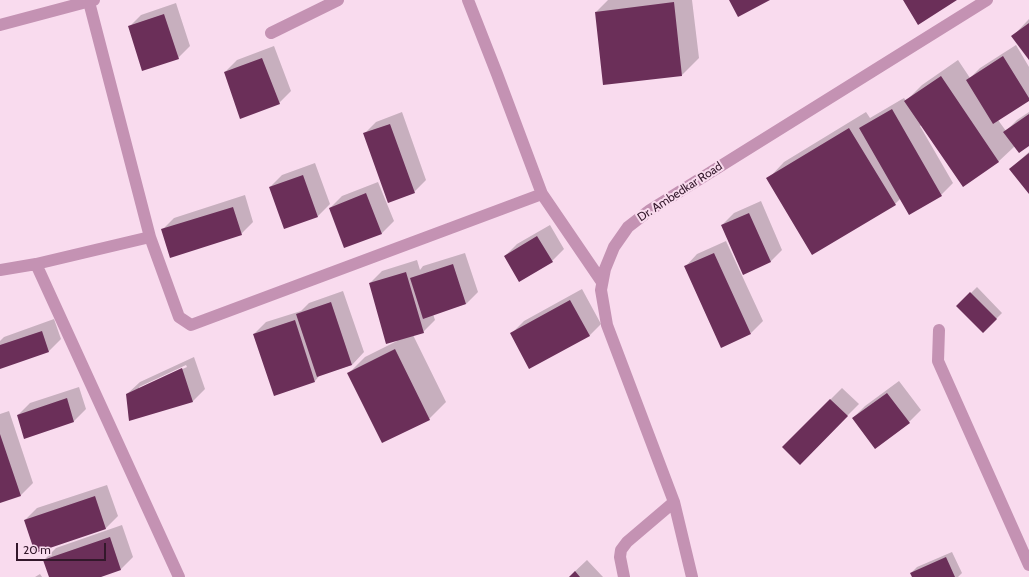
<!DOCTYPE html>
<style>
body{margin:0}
#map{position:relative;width:1029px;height:577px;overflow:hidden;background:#f9dbee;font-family:Cabin,sans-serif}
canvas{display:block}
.scale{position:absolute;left:16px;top:543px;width:90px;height:18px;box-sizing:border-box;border:2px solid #33182b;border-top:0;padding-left:5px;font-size:12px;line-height:14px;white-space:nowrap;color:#33182b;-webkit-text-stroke:3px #f9dbee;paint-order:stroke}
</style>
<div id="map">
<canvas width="1029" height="577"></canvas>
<div class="scale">20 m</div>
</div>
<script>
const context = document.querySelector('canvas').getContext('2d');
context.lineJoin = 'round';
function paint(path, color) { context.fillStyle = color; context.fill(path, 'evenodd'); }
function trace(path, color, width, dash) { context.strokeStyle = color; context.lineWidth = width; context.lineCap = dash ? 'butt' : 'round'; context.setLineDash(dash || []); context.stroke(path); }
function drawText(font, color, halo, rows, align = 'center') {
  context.font = font + ' Cabin,sans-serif'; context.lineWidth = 4; context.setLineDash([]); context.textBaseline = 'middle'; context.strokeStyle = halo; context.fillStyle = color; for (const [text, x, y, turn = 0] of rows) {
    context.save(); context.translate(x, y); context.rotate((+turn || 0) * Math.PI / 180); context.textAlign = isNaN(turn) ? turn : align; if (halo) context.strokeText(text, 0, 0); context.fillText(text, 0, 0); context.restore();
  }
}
const shadow = new Path2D(`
 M608,0H692L699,58L682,75L596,12Z
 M176,3L190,46L178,58L129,27L141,15Z
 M1029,19V59L1013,36Z
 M1016,45L1029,67V100L998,120L1006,131L1017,120L1029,112V145L1015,146L998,162L922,125L920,126L953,183L941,195L901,198L895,204L768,179L784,162L866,112L870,118L904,98L906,101L922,85L958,60L970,78L980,68Z
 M274,46L291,91L279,103L225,72L237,60Z
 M402,112L426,180L414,192L364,134L376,122Z
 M1029,152V192L1010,169Z
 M315,163L330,204L318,216L270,187L282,175Z
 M378,182L394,221L382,233L345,247L330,208L342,196Z
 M245,195L253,222L241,234L162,230L174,218Z
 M761,201L782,250L770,262L722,225L734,213Z
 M550,225L564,249L552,261L505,256L517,244Z
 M726,241L763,321L751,333L685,267L697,254Z
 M465,253L478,292L466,304L433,314L435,320L423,332L413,335L446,402L429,419L382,442L348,374L365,357L397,341L370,283L382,271L417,260L420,270L423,266Z
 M977,287L1002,313L983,332L958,306Z
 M582,289L601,324L589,336L512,333L524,321Z
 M343,291L364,352L352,365L320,375L315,381L254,334L266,322L301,311L309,303Z
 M54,319L61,339L49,351L0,368V341L4,337Z
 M194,357L205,389L193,401L129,420L127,394L140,382ZM186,365L187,367L139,389V387Z
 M899,381L921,410L909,422L853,418L865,406Z
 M79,387L86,409L74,421L25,437L18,415L30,403Z
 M842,388L859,404L800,463L783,447Z
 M9,411L33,483L21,495L0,502V414Z
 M107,485L118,516L106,528L25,520L37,508Z
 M122,525L133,557L121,569L98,577H50L44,560L56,548Z
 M952,552L962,573L958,577H913L911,573L917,567Z
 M587,560L603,577H569Z
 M40,574L42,577H35Z`);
const building = new Path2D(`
 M729,0H770L738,17Z
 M903,0H957L918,25Z
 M674,2L682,76L603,85L595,12Z
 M164,14L179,59L142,71L128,26Z
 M1029,23V60L1011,36Z
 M1003,56L1029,98V101L993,124L966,80Z
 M262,58L280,104L240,119L224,72Z
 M941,76L999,162L963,187L904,101Z
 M892,109L942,196L909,215L859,128Z
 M1029,114V146L1019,153L1003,132Z
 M390,124L415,193L388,203L363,133Z
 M849,128L896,205L812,255L766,178Z
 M1029,153V194L1009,169Z
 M303,175L318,217L284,229L269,187Z
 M366,193L382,234L344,248L329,208Z
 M233,207L242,235L170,258L161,229Z
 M749,213L771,262L743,275L721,225Z
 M537,236L553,262L519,282L504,256Z
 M714,253L751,334L721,348L684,266Z
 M453,264L466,304L423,319L410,278Z
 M406,272L424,333L386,344L369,283Z
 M970,292L997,319L983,333L956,306Z
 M570,300L590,336L529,369L510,333Z
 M331,302L352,365L317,377L296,314Z
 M295,320L315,382L274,396L253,334Z
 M42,331L49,352L0,369V345Z
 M395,349L430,420L382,443L347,373Z
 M182,368L193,402L129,421L126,394Z
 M887,393L910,423L875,449L852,418Z
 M67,398L74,422L24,439L17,415Z
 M830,399L848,416L800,465L782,447Z
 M0,434L21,496L0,503Z
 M95,496L106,529L35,553L24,520Z
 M110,537L121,570L101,577H49L43,560Z
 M946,557L955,577H912L910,573Z
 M575,571L580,577H569Z`);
const minor = new Path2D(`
 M468,0L497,74L542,194L602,282
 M89,2L150,237L179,317L191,325L542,194
 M0,25L94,0
 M271,33L338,0
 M36,264L179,577
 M0,270L36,264L150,237
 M939,330L938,361L1029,565
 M624,577L620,557L621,550L627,542L674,502
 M692,577L674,502L607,325L601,290L605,269L614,247L628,227L650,210L987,0`);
const streetNames = [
 ["Dr. Ambedkar Road",680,192,-33]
];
paint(shadow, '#0003');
paint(building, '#6b2f59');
trace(minor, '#c492b3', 12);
drawText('12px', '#33182b', '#f9dbee', streetNames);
</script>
